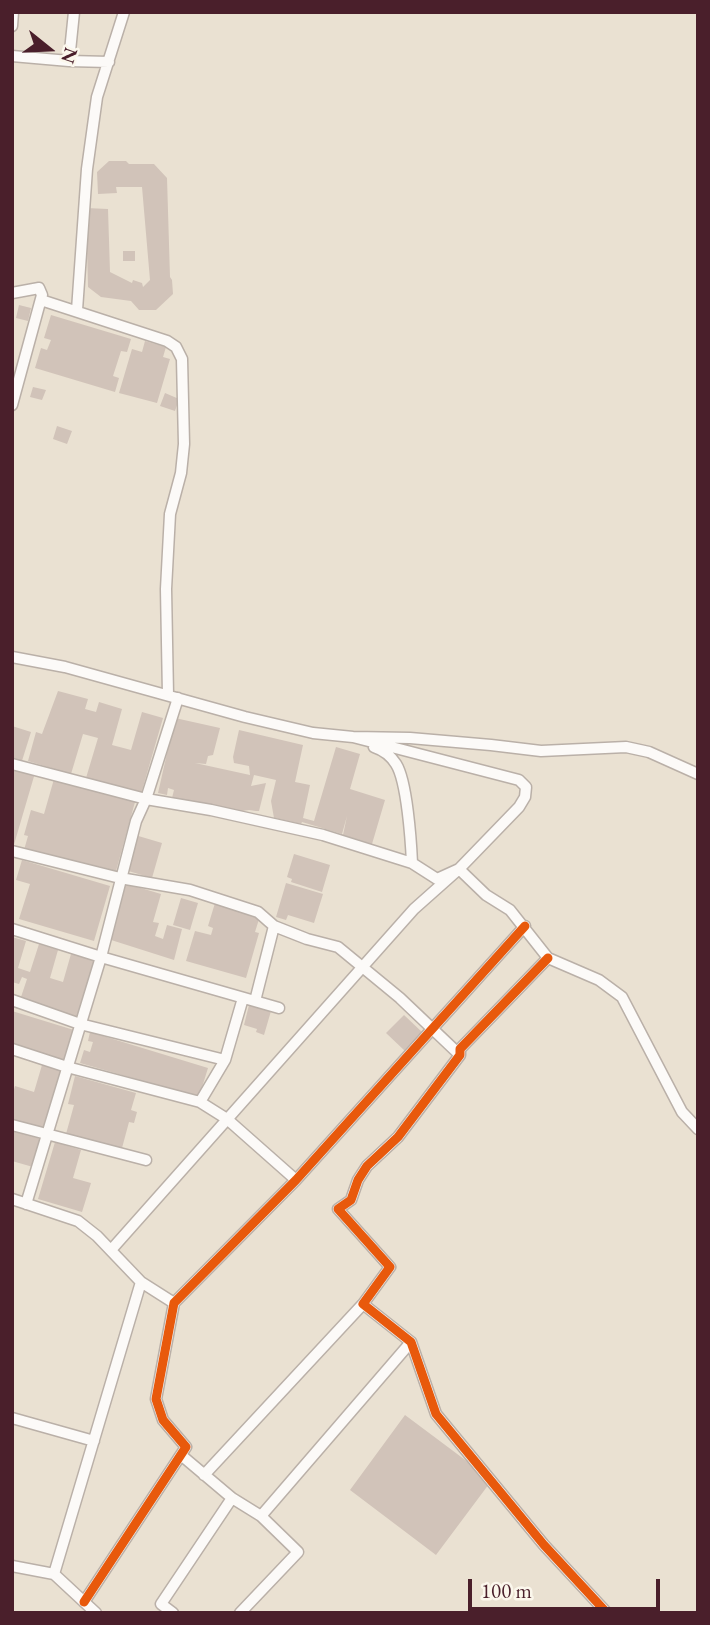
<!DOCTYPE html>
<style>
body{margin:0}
#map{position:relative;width:710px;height:1625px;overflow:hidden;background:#eae1d2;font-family:"EB Garamond",serif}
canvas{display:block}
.frame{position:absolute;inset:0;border:14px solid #4a1f2b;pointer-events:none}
.north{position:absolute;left:14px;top:14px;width:70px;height:70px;-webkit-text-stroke:5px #fbf7ec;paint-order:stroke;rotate:108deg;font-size:19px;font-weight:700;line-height:28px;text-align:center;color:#4a1f2b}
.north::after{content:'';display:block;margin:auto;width:24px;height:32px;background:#4a1f2b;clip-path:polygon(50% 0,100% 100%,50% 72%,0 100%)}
.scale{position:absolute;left:468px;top:1579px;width:192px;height:32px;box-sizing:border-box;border:4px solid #4a1f2b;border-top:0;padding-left:9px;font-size:21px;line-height:24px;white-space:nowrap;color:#4a1f2b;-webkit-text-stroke:5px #fbf7ec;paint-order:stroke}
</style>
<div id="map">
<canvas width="710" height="1625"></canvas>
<div class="frame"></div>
<div class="north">N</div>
<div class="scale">100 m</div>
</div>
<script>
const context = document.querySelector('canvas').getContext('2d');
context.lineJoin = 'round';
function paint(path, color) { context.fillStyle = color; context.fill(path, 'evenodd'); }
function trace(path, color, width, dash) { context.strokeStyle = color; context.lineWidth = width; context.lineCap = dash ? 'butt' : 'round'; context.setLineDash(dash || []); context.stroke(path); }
const building = new Path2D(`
 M109,161H126L129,164H154L167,178L170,277L172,280L173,294L156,310H139L131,301L101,297L88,287L86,208L108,209L110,272L132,283L133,280L142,283L143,287L150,280L142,187H116L117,193L98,194L97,172Z
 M123,251H135V261H123Z
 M19,305L31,308L28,321L16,318Z
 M51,315L131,339L127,352L121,351L113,376L119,378L115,392L35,368L41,348L47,350L51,340L44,338Z
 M145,341L166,347L163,357L170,359L157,403L119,393L132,349L142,352Z
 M33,387L46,390L42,400L30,397Z
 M165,393L179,399L175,411L160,406Z
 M57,426L72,431L67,444L53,439Z
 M58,691L88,699L85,709L96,712L99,702L122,709L112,745L131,750L142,712L163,718L141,794L86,778L98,738L83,734L71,774L28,761L36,732L42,734Z
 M175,718L220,728L213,755L208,756L206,764L195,763L250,775L249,766L234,763L233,757L239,730L303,745L295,782L310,785L303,818L314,821L336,747L360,754L350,789L385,800L372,844L343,835L347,816L342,834L302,822L301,824L274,818L271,801L276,780L254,775L251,786L266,783L259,811H256L249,810L235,812L172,798L174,790L168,788L167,795L158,793Z
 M12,726L31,732L21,764L12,761Z
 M12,766L35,773L13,848H12Z
 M54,779L135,802L116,871L97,866L96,871L24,850L28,836L24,835L31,810L44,814Z
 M135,835L162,843L152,878L125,870Z
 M294,854L330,865L322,892L291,882L292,879L287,877Z
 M22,860L110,886L94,941L19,919L30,884L16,880Z
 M124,883L161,894L153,922L159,923L155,936L163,939L167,925L182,929L174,960L108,939Z
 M286,883L323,894L314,923L288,915L286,920L276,917Z
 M181,898L198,903L190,930L173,925Z
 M215,903L260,916L255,932L259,933L246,978L186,961L195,931L211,935L213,928L208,926Z
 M12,937L26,941L18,968L30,972L39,944L58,950L50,978L63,982L71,954L94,960L78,1017L20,1000L27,979L22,977L19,984L12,982Z
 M249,1005L271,1011L264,1035L256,1032L257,1029L244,1025Z
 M12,1011L74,1030L64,1060L12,1045Z
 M404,1015L423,1033L405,1051L386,1033Z
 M90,1032L208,1068L199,1097L80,1063L84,1050L90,1052L93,1042L88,1041Z
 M42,1065L63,1071L46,1129L12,1119V1096L15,1086L34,1092Z
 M75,1076L136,1093L131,1110L137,1112L134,1123L129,1122L122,1148L66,1134L74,1105L68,1104Z
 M12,1131L41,1139L33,1167L12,1161Z
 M55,1142L81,1150L73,1178L91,1183L82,1212L38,1199Z
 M405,1415L492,1480L436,1555L350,1490Z`);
const minor = new Path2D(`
 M12,26L13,12
 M12,56L69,61L109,62
 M69,61L74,12
 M12,293L39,288L42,295L12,405
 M41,300L167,341L176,347L182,359L184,444L181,473L170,514L166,589L168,695
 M77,310L87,169L97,97L124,12
 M12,657L65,667L245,717L313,733L353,737L410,738L491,745L541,751L626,747L649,752L698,774
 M374,747C383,750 391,756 396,764C407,781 411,841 412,863
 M12,764L146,799L211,810L323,835L412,863L437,879L459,869L486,895L510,910L548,958L599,980L622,997L682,1112L698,1129
 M12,851L120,878L190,890L258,912L274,926L307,939L338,947L400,998L460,1055
 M12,929L101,957L279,1008
 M548,958L460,1049V1055L398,1137L367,1166L358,1180L351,1200L338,1209L390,1267L363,1304L411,1342L436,1414L544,1545L607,1613
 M12,1000L80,1024L225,1060
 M255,1001L274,926
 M12,1049L67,1067L200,1102L227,1119L296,1180
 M200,1102L225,1060L243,998
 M12,1125L146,1160
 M12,1199L78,1221L97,1236L141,1282L174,1303
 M26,1204L101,957L136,821L146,799L178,698
 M111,1250L414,909L459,869L519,807L525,797L526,787L519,780L353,737
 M12,1418L94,1441
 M204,1475L363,1304
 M232,1498L261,1516
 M12,1566L54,1574L96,1613
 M54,1574L141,1282
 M84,1602L186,1447L163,1420L156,1399L174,1303L296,1180L525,926
 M173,1613L161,1604L232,1498L181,1455
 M240,1613L298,1552L261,1516L411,1342`);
const cycleway = new Path2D(`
 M548,958L460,1049V1055L398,1137L367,1166L358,1180L351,1200L338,1209L390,1267L363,1304L411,1342L436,1414L544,1545L607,1613
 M84,1602L186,1447L163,1420L156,1399L174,1303L296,1180L525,926`);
paint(building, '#d1c3b9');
trace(minor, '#bab0a8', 13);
trace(minor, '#fcfaf8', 10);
trace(cycleway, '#e8590c', 9);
</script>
